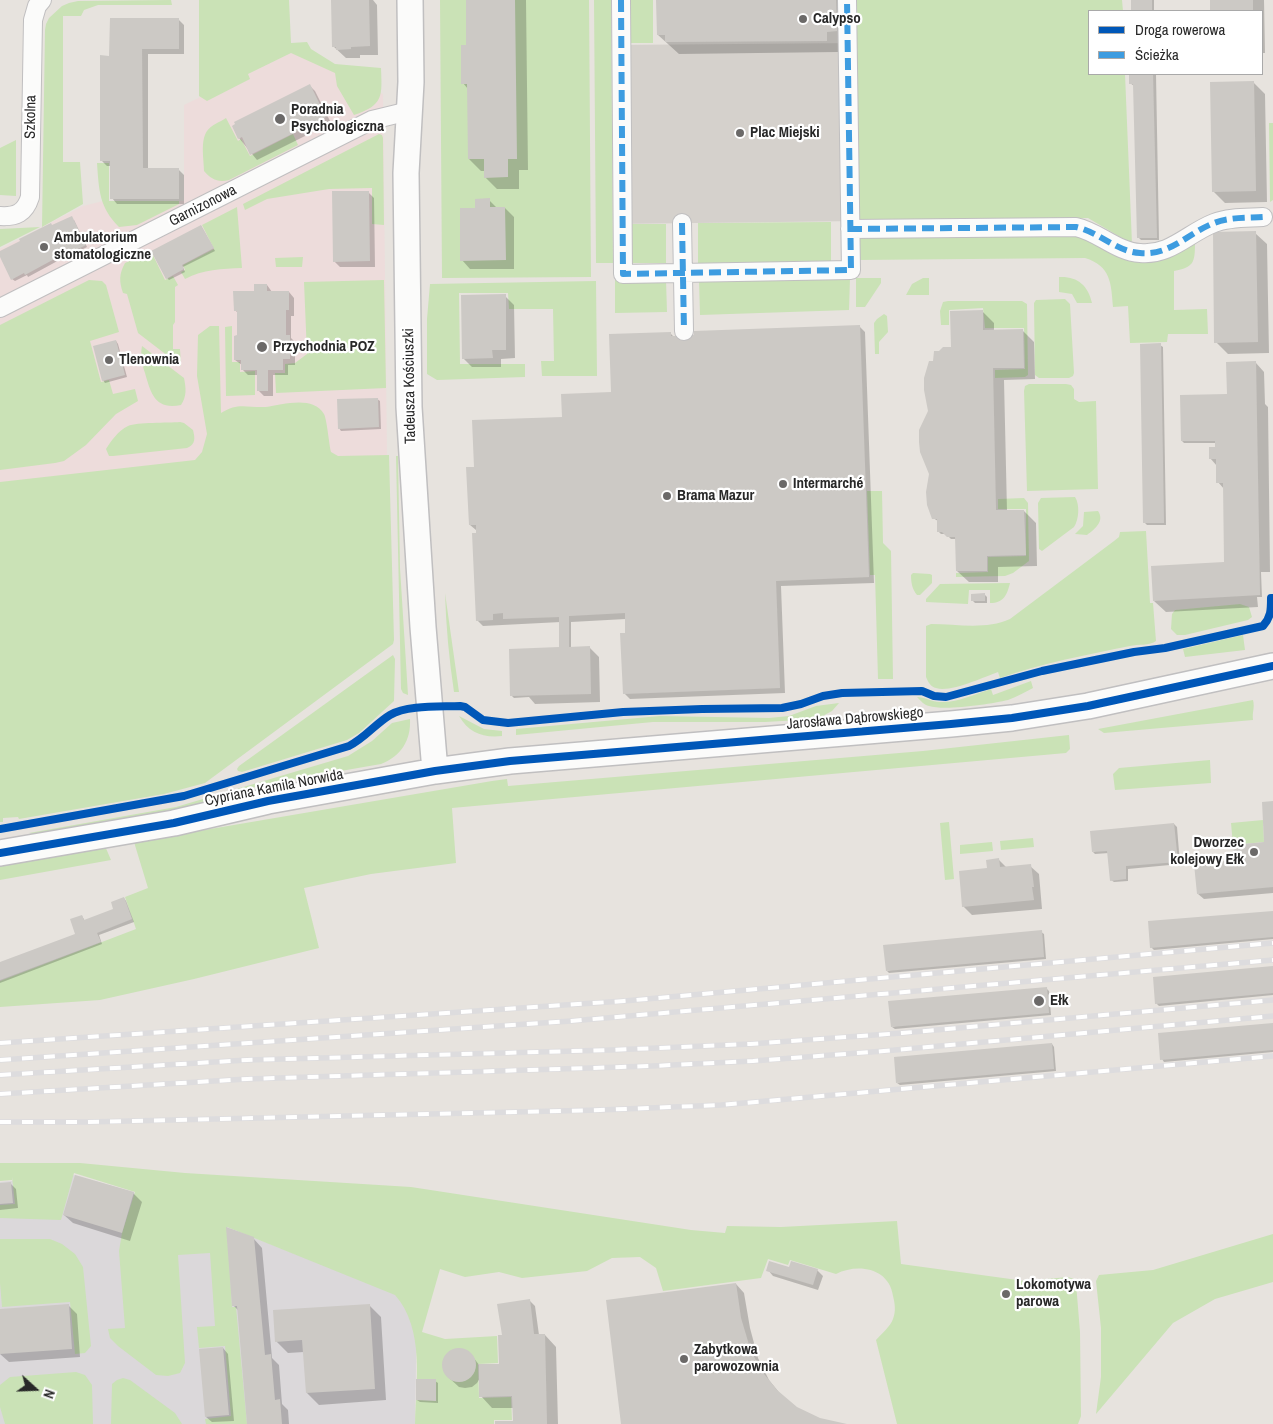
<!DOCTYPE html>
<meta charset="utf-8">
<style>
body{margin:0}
#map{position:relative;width:1273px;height:1424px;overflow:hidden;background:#e7e3de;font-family:"Archivo Narrow",sans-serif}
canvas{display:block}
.legend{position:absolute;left:1088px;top:10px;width:175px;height:65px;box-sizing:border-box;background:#fff;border:1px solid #a9a9a9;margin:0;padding:6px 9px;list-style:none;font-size:15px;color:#282828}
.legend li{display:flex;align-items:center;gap:10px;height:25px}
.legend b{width:25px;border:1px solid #a9a9a9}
.north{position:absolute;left:10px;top:1364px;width:50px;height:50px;-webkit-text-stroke:4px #fff;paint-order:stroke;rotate:110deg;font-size:14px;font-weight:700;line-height:20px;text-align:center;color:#282828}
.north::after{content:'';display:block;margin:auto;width:18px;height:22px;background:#282828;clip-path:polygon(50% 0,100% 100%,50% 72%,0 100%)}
</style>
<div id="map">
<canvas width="1273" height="1424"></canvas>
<ul class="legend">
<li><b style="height:6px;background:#0057b8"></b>Droga rowerowa</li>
<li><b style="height:6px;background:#3d9ce0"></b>Ścieżka</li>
</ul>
<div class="north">N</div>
</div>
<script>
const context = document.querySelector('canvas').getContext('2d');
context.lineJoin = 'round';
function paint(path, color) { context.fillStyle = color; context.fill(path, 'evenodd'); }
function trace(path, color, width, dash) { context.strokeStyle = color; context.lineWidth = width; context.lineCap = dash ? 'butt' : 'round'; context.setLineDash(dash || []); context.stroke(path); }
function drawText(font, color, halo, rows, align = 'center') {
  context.font = font + ' "Archivo Narrow",sans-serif'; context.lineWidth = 4.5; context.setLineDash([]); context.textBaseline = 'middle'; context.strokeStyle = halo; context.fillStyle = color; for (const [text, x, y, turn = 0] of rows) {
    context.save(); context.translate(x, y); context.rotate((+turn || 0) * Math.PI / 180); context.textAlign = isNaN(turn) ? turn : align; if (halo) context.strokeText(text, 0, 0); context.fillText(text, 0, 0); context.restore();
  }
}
const industrial = new Path2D(`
 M75,1175L156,1199L417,1302L415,1424H0V1182Z`);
const medical = new Path2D(`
 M292,52L383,94L387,456L0,645V249L83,206L103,201H184V105Z`);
const green = new Path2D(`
 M171,0L172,5H98L84,10L81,16H63V162H80L83,204L42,227L45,30L46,24L49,18L62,6L69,3L78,1Z
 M199,0H289L291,43L307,42L311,49L335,64L381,68C382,96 384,105 354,115L337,86L335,73L291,53L248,74L250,79L207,101L199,96Z
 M440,0H589L591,277L442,278Z
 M594,0H611L613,263H596Z
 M629,0H653V43H629Z
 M856,0H1122L1123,11H1089V74H1125L1132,244L1088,218L859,221Z
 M226,118L238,141L241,139L250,156L293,134L298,145L229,180C218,183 211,179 204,171C204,160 200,141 207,131C211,125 220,122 226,118Z
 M1269,123H1273V200L1270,202Z
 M379,134L382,135L383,138L384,225L372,224V188L329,189L267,199L245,210L243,204Z
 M16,140V196L0,195V148Z
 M97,163H109V201H179V204L137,225L119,227C99,207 99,190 97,163Z
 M237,207L242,268C222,269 203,269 185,279L181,272L185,270L183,265L214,249L202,225Z
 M831,222V262L698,263V223Z
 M632,224H666V263H632Z
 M40,227L0,247V229Z
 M1073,234C1092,239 1105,250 1122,258C1149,270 1173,256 1195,242C1195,263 1194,267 1174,271V310L1207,309L1208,334H1168L1167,342L1130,343L1128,306L1113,307C1111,283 1111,266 1085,258L856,260L855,236Z
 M151,251L165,280L173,276L178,285L175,287V322L173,325V349H180L181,366L138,333L127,294L123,293C119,281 119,274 125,263Z
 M303,257L302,267H276L275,258Z
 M1059,277C1077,276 1088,285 1092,303H1077L1072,294L1059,292Z
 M850,278L849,310L700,315L699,280Z
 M856,278H881V283L865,307H856Z
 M923,278H929V295H906L912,284Z
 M89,280L102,281L106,285L119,332L90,341L101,382L109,380L113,394L135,389L138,401L116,414L86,445L64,461L55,463L0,470V325Z
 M384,280L386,388L276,393L275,373H285V364L295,363L307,354L304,282Z
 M615,280H666L667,312L615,313Z
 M596,281L597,376H542L541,361H554L553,309H509L508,293H459L460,364H525V377L437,380L427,374V319L430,284Z
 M1065,299L1070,304L1074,373L1073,376L1069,378H1039L1035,375L1034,303L1036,300Z
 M948,301H1022L1027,304L1028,375L1025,377L995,378V370L1025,369L1024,328H985L983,308L949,310V325H941L940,311L943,302Z
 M884,314L887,316L888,332L879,342V354H875L874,323L877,319Z
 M210,326H219L221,413C238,402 247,408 266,407C282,405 313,395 324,414C327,420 329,444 331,452L338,456L389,455L394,640L393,644L205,783L164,794L19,819L18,817L3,818V822H0V482L195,460L202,452L207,434L197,376L198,335Z
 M232,326V362H240V372L255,371V395L226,396L225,327Z
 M142,346L184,378C186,388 187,396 181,405C155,410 151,394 145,373C142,364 140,356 142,346Z
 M1029,384H1066L1071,385L1074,389V399L1079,402L1096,401L1098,489L1027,491L1024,391L1025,386Z
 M180,422L184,423L193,430C195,438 196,444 187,448L113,456H109L106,449C111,441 118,431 128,426C137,422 168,423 180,422Z
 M396,456H398L400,568L408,695L403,693L401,689Z
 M867,491H882L883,543L891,551L893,679H878L875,575H870Z
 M1075,497C1080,504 1079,520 1074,527L1042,551L1039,549L1038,503L1041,498Z
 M1024,498L1028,503L1029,561L1013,573L1005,576L956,577V573L988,572V557L1026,556V509H998V499Z
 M1098,511C1105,521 1095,529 1087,535L1075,534L1083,526L1084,512Z
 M1146,531L1150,603H1153L1156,641C1150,646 1138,644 1130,646C1086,655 1042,663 1000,678L998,672C984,677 950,693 936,688C931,687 928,682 926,677V626L931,624C957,624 986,630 1010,619L1114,541L1119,537L1120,532Z
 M913,573L930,574L932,575V583L920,595H917C912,589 911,582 911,575Z
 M1010,583C1007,595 1004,603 990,603V590H969L968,604L926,602V599L940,584Z
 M445,593L459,692H454C449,659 446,626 445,593Z
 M1240,604L1249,607L1252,617L1248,620L1185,635H1177L1171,629L1172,614L1175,610Z
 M1243,635L1245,650L1185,657L1183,649Z
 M393,655L395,659L394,701L359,733L347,740L242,772L238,771L237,769L239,766Z
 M1031,681L1033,688C1025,692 1016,697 1008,700C991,704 945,711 929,706C924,705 921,701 917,697C925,697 932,702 940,702C957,703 975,694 991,689L993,695Z
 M1253,700C1255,708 1252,712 1253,720L1104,733L1098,729Z
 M839,703L832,711L817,719L765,722H653L516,735V729L660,716L769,718L789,716L816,706Z
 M459,716L484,729L502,731V736C483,738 469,733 459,716Z
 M410,719C411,741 401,756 381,764L266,784L175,810L36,835L29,833L176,807L348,756L372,741L392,723Z
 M1069,735L1070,749L1066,753L452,808L456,863L371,874L304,888L319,948L194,979L100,1000L0,1007V981L136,929L125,897L148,888L134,842L492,781L507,779L508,786L923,751Z
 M1210,760L1211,783L1115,790L1113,774L1119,768Z
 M1263,820L1264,842L1233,845L1231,823Z
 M949,822L954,879L945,880L940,823Z
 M1033,838L1034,847L1001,850L1000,841Z
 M992,842L993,851L960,854V845Z
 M105,846L111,860L0,880V864Z
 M0,1163H80L185,1173L411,1187L691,1230L725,1233L727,1226L781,1227L897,1221L901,1264L1025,1281L1068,1277L1074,1279L1076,1283L1080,1332L1081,1416L1078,1424H897L876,1340C882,1333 890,1327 893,1319C896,1311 895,1304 893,1296C889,1268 858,1263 836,1274L790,1260L788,1265L768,1259L761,1278L663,1291L656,1268L640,1257L612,1258L587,1271L522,1278L499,1272L465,1277L440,1269L422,1332L445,1339L497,1336L498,1363L478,1364L479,1398L511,1397L512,1420H494V1424H415C416,1383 425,1329 395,1295L227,1227L232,1307H236L247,1424H206L205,1419L231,1416L225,1346L199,1348L197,1327L215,1326L210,1253L178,1255L185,1363L180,1373L168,1376L156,1375L118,1346L110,1338L108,1329L125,1328L119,1251L122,1233L135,1192L74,1173L61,1220L0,1218V1205L15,1204L12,1177V1180L0,1181Z
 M1273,1234V1282L1215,1299L1173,1323L1096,1414L1101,1377V1328L1096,1281L1099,1275L1153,1270Z
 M0,1239H50L62,1244L75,1254L83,1267L91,1346L85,1353L75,1354L70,1302L2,1307L0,1283Z
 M76,1372L85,1375L92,1385L93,1424H5L0,1407V1385L10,1377Z
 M123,1378L130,1380L175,1413L182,1424H111L112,1384L117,1380Z`);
const plaza = new Path2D(`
 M855,43L858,221L614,224L612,45Z`);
const shadow = new Path2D(`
 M333,0H373L377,5L378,55H360V58H346L333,46Z
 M467,0H526L528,170H519V189H497L485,177V171H481L469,159L468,89L463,83L467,46Z
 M658,0H847L848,43H838V52L679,54L658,35Z
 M1132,0H1154V11H1132Z
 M1211,0H1264L1265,53H1262V11H1212Z
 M178,19L184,25V54H148V169H178L184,175V204H117L112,198V166H107L102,161L111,57Z
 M1130,74H1156L1159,240H1141L1139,238L1134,86L1130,83Z
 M1253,82L1265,94L1267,202L1225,203L1213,191Z
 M309,85L315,91L331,123L257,160L239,138Z
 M368,192L374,198L375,267H340L334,261Z
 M489,200L498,209L505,208L514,217V269H470L462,260L476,209Z
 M74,220L87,247L75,253L74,252L28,277L27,275L15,281L12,279L0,252L52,226Z
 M201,226L215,251L183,267L185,272L169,280L167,278Z
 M1255,233L1267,244L1269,353L1228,354L1216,342Z
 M267,285L272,292H289L294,298V316H291V338L295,342V365H288V375H273V396H264L258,390V375H248L242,369V365L235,360L238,336V313L235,310L255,292Z
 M505,296L514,305L515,358L501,359V367H472L463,358Z
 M982,311L994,323V331L1022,330L1034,342L1035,379L1004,380L1007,511H1024L1036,523L1037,566L998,567V582H969L957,571V539H951L946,534H941L938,531V521L933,518L930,411L934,363L952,349Z
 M859,326L865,332L874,583L781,586L785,693L630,699L624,693L626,619L571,622V648H590L599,657L600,702L535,704L529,697L514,698L511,695L560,649L561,622L483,626L477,620L476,534L478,530H476L470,525L475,468L563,418L613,393L670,333L674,337Z
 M116,341L118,344L127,377L105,383L103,380Z
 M1160,345L1163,347L1166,525H1147L1145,523Z
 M1256,363L1264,372L1265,404L1268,407L1270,572H1261L1262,597H1257L1258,607L1166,612L1154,601L1225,564L1224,489L1218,482L1217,466L1210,458L1216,448V443H1184L1182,441L1230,396Z
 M377,399L380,401L381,429L341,431L339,428Z
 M985,595L987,597V603H975L973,601Z
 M1273,803V893L1204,899L1198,894L1236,861L1265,843Z
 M1174,824L1177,827L1180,864L1128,869V881L1114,882L1111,880L1109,853L1095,854L1093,852Z
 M999,860L1007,868L1030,866L1039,874L1042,909L972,915L963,906L988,869Z
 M124,898L126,901L134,922L99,935L102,944L0,983V964L77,935L82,916L85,921L115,910Z
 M1273,912V939L1154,950L1151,947Z
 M1041,932L1044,934L1046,959L889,973L887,971Z
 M1273,968V995L1159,1006L1156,1003Z
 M1046,988L1049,991L1051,1015L895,1029L892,1027Z
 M1273,1024V1052L1164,1062L1162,1059Z
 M1052,1044L1054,1047L1056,1071L900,1085L897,1083Z
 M10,1183L16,1189L18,1208L0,1210V1184Z
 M133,1193L142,1202L130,1241L73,1223L64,1215Z
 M253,1238L262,1248L272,1358L279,1365L282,1404L288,1410L289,1424H249L239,1311L234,1306Z
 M789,1268L817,1270L823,1276L818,1290L773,1276L768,1270Z
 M736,1284L744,1293L750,1328L758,1358L769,1380L782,1396L796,1408L819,1420L843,1424H884H622Z
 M529,1300L535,1306L539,1335H545L556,1347L558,1424H497L514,1422V1408H492L481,1396L480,1378L477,1383L472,1387L465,1388L459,1387L447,1376L444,1370L443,1363L445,1357L450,1352L456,1349H463L469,1352L480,1366L500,1365L504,1336Z
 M68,1305L77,1314L80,1357L9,1362L0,1354V1310Z
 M369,1305L381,1317L386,1400L319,1405L307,1393L304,1352L288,1353L276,1341Z
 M223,1348L228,1354L234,1421L212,1422L206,1417Z
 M435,1381L438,1383V1403L420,1402L417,1400Z`);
const building = new Path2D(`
 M331,0H369L370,46L351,47V49L336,50V47H332Z
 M466,0H515L517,159H508V177L484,178V159H468L467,84H461V45H466Z
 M656,0H836L837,31L827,32V41L665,42V35H657Z
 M1131,0H1152V11H1131Z
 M1210,0H1253V11H1210Z
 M110,18H179V49H142L143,168H179V199H110V161H100V55L109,56Z
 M1129,74H1153L1157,238H1137L1133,84H1129Z
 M1254,81L1256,191L1212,192L1210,82Z
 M310,84L326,117L250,155L242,137L238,139L232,126L235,124L234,122Z
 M332,191H369L370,261L333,262Z
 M490,198V207H505L506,260L460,261V208H475V199Z
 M72,216L86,245L72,252L71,250L25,275L24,273L11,280L0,257V251L20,241L19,239L51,223L52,225Z
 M201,225L214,248L182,265L184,269L166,279L151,251Z
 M1256,231L1258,342L1214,343L1213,232Z
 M254,284H267V291H289V310H286V335H290V359H283V370H268V391H257V370H241V360H234V336L237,335V311H234L233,291H254Z
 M506,294V350H492L493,358L462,359L461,295Z
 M983,310V330L1023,329L1024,368H993L996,510H1024L1026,555L987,556V571H956L955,537H947L942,532H937V519H932L927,505L926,492L929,474L920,452L919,442V430L928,411L924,390V378L929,361H933L934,351H939L943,347H951L950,311Z
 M860,325L869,577L776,581L780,688L623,694L620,633H625V613L569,616V647L590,646L591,694L510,696L509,649L559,647V617L503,619V613L493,614V620L476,621L472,533H476V525H469L466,467H474L472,420L562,417L561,394L611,392L609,334L671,332V336H683L694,335V331Z
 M116,340L125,375L102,381L93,346Z
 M1161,343L1164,523H1143L1140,344Z
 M1256,361L1260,595L1153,601L1151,566L1224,562L1223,483H1216V459H1209V447H1215V441H1181L1180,395L1227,394L1226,362Z
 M378,398L379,427L338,429L337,399Z
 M985,593V601H971V594Z
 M1273,801V887L1197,894L1194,864L1235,860L1233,845L1264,842L1262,802Z
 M1174,823L1178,862L1126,866V879L1110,881L1107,851L1092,852L1090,831Z
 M999,858L1000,867L1031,864L1034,887H1032L1034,900L962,907L959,871L987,868L986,860Z
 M124,897L132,919L97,933L101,942L0,980V962L75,934L70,919L82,915L84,920L113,909L111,902Z
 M1273,911V937L1150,948L1148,921Z
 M1042,930L1044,957L886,971L883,945Z
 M1273,966V993L1155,1004L1153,977Z
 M1047,987L1049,1013L891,1027L888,1001Z
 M1273,1023V1050L1160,1060L1158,1033Z
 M1052,1043L1054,1069L896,1083L894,1057Z
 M75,1175L134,1192L122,1233L63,1215Z
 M11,1182L13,1203L0,1204V1183Z
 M226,1227L254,1237L265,1355L271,1354L275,1400L280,1399L282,1424H247L237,1306H232Z
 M769,1261L789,1267L791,1261L818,1269L813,1285L766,1271Z
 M736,1283L741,1318L750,1348L760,1369L777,1390L797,1407L820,1418L847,1424H621L606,1300Z
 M530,1299L534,1334H545L547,1424H495V1421H513L512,1396L479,1397V1364H499L498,1335H502L497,1304Z
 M69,1304L72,1349L0,1354V1309Z
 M370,1304L375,1389L306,1393L302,1340L275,1342L273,1310Z
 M223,1347L229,1415L205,1417L199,1349Z
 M442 1365a17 17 0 1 1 34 0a17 17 0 1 1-34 0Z
 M416,1379H436V1401L416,1400Z`);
const street = new Path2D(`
 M621,0L623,274L851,270L847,0
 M0,216C16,217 25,213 30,197L33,20L37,6L42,0
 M682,223L684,331
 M850,229L1076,227C1099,232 1117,252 1140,253C1170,256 1188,233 1214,223C1229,217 1247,218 1263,217
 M0,308L372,120L409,111`);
const secondary = new Path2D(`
 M410,0L411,82L406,173L409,407L423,627L435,771
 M0,853L174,823L268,801L435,771L510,761L951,724L1012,718L1088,706L1273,666`);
const rail = new Path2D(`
 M0,1043L624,1001L1273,943
 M0,1060L571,1021L1273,960
 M0,1075L247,1060L611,1050L750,1044L902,1033L1273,1000
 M0,1094L247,1079L652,1066L753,1061L884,1051L1273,1016
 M0,1122H87L600,1110L721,1105L1273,1056`);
const quiet = new Path2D(`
 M621,0L623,274L851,270L847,0
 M682,223L684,331
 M850,229L1076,227C1099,232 1117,252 1140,253C1170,256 1188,233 1214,223C1229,217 1247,218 1263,217`);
const cycleway = new Path2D(`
 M0,829L184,796L349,746C365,738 375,724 390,715C407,705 440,707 460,706L465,707L483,720L508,723L623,712L702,709L782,708L801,704L823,696L842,693L922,691L934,696L946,697L1042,671L1134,652L1165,648L1263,626C1271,617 1271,610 1271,598H1273
 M0,853L174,823L268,801L435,771L510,761L951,724L1012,718L1088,706L1273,666`);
const markers = [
 [803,19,5,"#6b6968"],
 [280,119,6,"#6b6968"],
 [740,133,5,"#6b6968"],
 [44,247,5,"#6b6968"],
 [262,347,6,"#6b6968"],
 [109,360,5,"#6b6968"],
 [783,484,5,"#6b6968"],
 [667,496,5,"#6b6968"],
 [1254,852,5,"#6b6968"],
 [1039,1001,6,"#6b6968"],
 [1006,1294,5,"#6b6968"],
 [684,1359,5,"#6b6968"]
];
const poiNames = [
 ["Calypso",813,19],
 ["Poradnia",291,110],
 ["Psychologiczna",291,127],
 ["Plac Miejski",750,133],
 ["Ambulatorium",54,238],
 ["stomatologiczne",54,255],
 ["Przychodnia POZ",273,347],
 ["Tlenownia",119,360],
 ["Intermarché",793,484],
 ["Brama Mazur",677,496],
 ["Dworzec",1244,843,"right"],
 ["kolejowy Ełk",1244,860,"right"],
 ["Ełk",1050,1001],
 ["Lokomotywa",1016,1285],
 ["parowa",1016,1302],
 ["Zabytkowa",694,1350],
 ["parowozownia",694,1367]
];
const streetNames = [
 ["Szkolna",31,117,-89],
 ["Garnizonowa",203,206,-27],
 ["Tadeusza Kościuszki",410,386,-91],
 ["Jarosława Dąbrowskiego",855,719,-5],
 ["Cypriana Kamila Norwida",274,788,-11]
];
paint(industrial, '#dbd8da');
paint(medical, '#eddcdb');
paint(green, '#cae2b6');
paint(plaza, '#d5d1cc');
paint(shadow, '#0003');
paint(building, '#ccc9c5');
trace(street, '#c0bfc0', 20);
trace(secondary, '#c0bfc0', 28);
trace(street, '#fbfbfa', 18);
trace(secondary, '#fbfbfa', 25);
trace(rail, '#dddcde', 5.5);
trace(rail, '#fff', 4, [11]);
trace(quiet, '#3d9ce0', 6, [12, 6]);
trace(cycleway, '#0057b8', 8);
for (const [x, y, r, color] of markers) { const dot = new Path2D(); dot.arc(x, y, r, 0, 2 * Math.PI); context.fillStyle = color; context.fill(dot); trace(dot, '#fff', 2); }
drawText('bold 15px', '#282828', '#fff', poiNames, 'left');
drawText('15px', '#282828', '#fff', streetNames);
</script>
